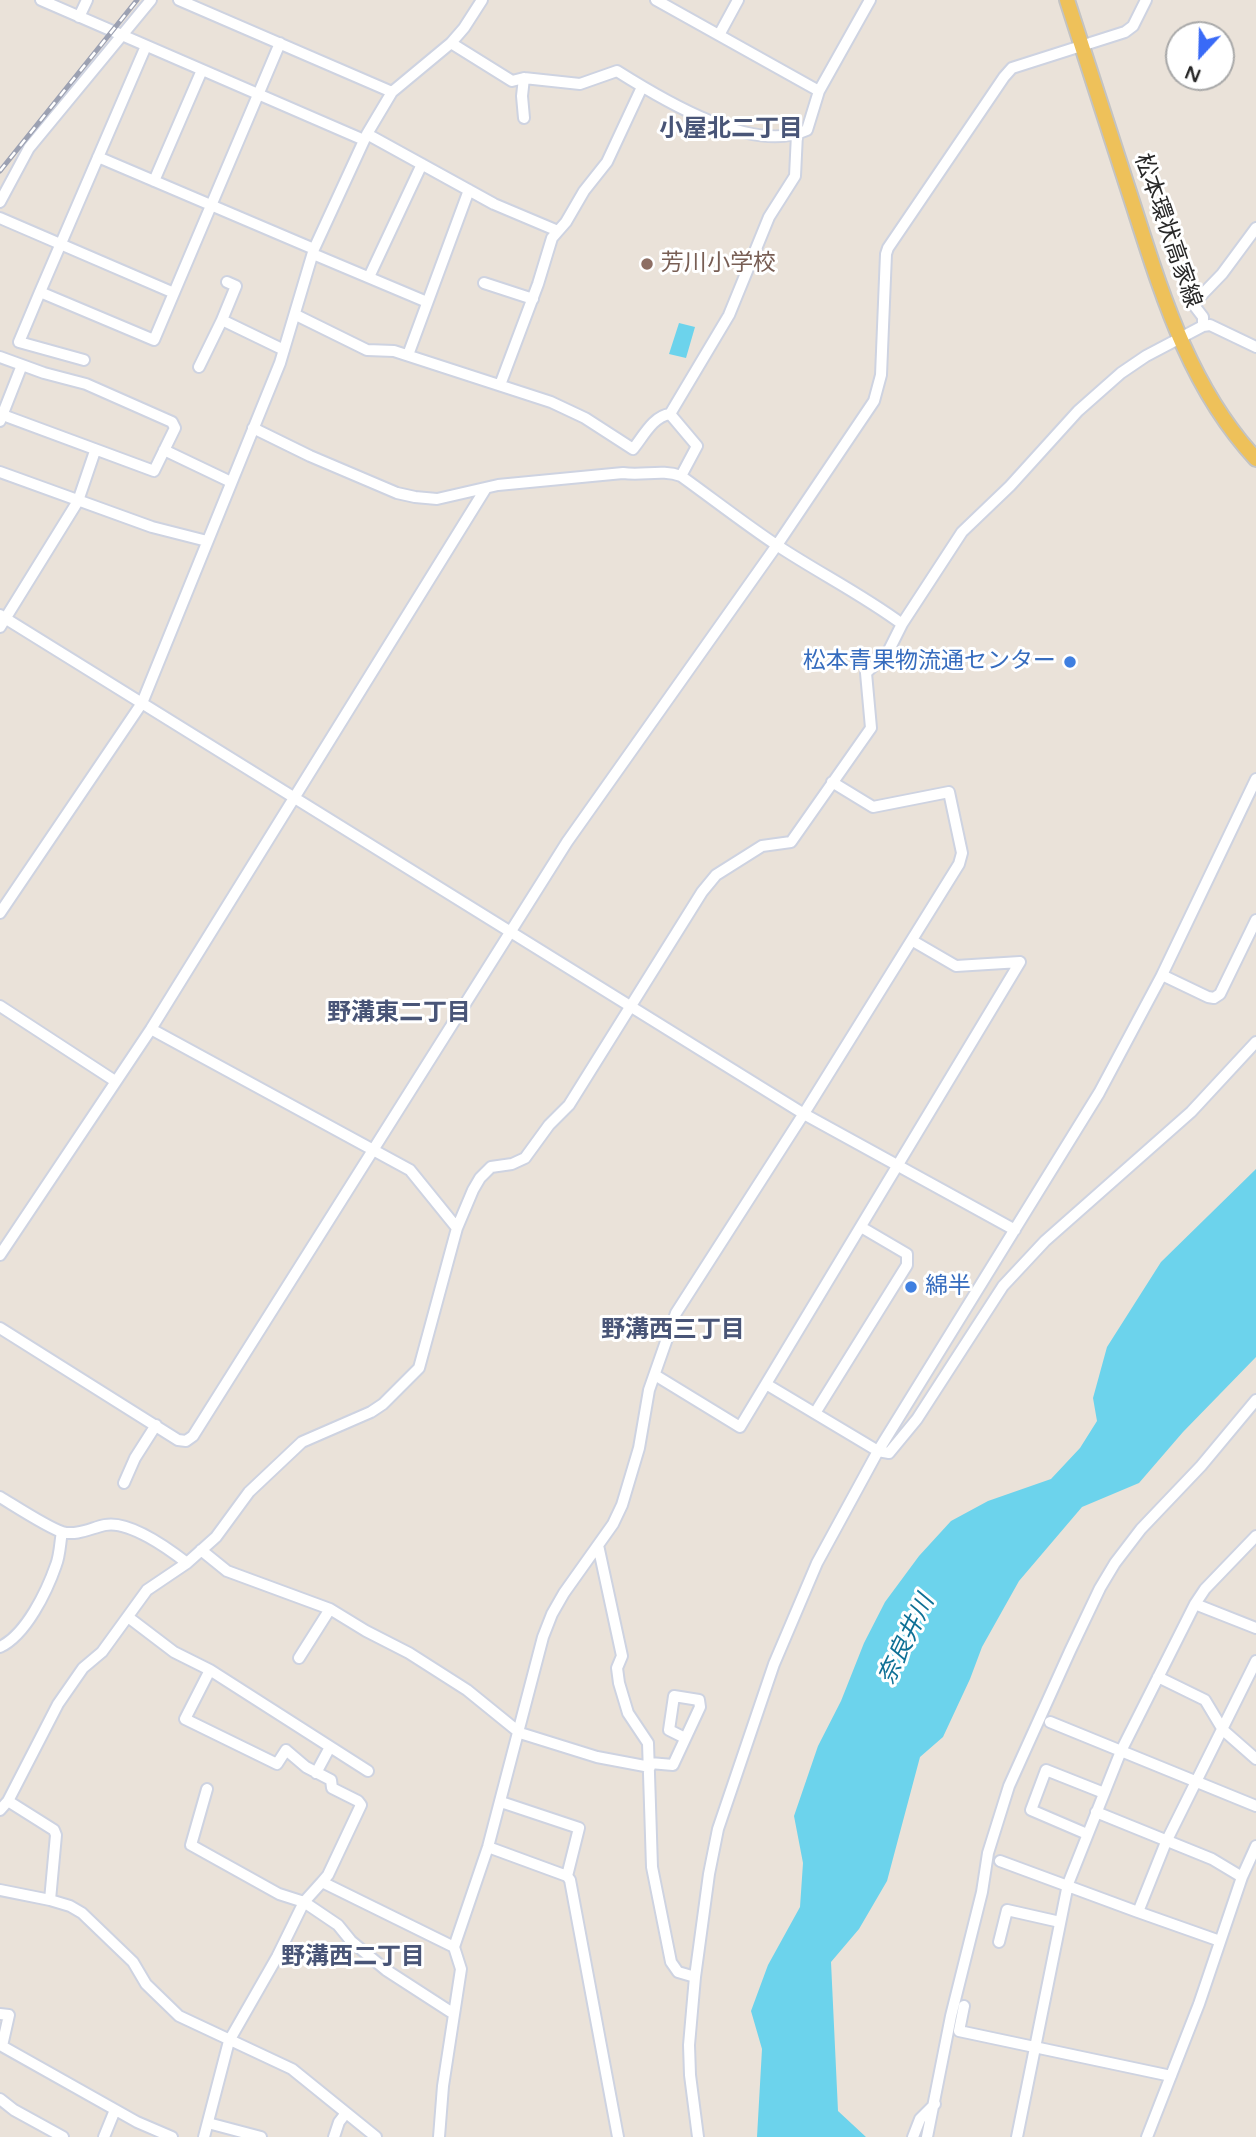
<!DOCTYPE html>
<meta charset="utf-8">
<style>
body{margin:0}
#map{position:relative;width:1256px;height:2137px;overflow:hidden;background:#eae2d9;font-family:"Varela Round",sans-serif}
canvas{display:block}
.north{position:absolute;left:1165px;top:21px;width:70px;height:70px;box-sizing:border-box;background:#fff;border:2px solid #a9a9a9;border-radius:50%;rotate:202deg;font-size:19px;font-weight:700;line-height:28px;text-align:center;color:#282828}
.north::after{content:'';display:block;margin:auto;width:24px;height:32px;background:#396af7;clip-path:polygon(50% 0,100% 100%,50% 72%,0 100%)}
</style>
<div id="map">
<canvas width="1256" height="2137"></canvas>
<div class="north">N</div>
</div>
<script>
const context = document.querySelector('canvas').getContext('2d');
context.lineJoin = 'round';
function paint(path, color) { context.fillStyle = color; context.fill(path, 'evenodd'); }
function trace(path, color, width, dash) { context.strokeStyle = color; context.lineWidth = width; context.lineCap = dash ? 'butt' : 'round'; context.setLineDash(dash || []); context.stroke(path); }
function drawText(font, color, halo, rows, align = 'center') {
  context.font = font + ' "Varela Round","Noto Sans JP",sans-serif'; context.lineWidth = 6; context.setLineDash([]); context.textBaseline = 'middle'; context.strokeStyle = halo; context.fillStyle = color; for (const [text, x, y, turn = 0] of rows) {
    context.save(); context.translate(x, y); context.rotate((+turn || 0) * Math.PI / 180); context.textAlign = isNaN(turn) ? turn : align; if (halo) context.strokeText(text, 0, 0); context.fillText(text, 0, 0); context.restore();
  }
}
const water = new Path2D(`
 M679,323L695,327L686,358L669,354Z
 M1256,1169V1357L1183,1432L1139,1483L1082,1507L1019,1581L982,1647L970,1679L943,1737L920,1757L887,1881L859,1929L831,1962L838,2111L866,2137H757L762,2049L751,2011L768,1965L800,1907L803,1863L794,1816L818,1746L841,1701L864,1643L885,1602L919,1556L951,1521L988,1501L1051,1479L1080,1448L1097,1421L1093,1398L1107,1347L1161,1262Z`);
const minor = new Path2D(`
 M41,0L364,140
 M179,0L392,92
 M656,0L819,91
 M79,17L87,0
 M719,35L738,0
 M451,43L512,81L524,78L580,84L617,71C663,100 753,155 807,130L819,91L870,0
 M146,46L40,292L154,340L280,43
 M524,78L522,96L524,118
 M367,134L494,204L558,231
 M98,157L314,249
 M154,181L202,70
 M0,202L29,148L151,0
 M0,218L174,293
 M313,254L427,302
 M369,277L422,164
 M484,283L533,299
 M40,292L19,342L84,360
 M296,315L367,350L394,351L551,402L585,418L633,449C643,437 653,416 670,414L729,315L769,217L795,176L797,134
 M222,320L236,286L227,282
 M1203,326V317L1193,304L1222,274L1256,228
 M408,355L469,190
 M0,357L44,373L86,384L172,422L175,428L154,471L0,414
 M199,367L222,320L284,350
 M500,385L538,284L552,238L566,222L584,191L607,162L642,87
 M670,414L697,446L681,476
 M0,421L22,365
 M253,428L310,456L397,493L415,497L437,499L498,485L623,473C643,476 662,469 681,476C713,499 745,524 778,546C819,573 863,595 902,624
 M164,450L231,482
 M0,472L152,527L207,541
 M0,615L804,1114L1015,1230
 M0,627L78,501L95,451
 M0,913L142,703L280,363L314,249L367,134L392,92L451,43L464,28L482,0
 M913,941L956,966L1020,962
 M1162,975L1208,997L1214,998L1220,994L1256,920
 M0,1006L115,1081
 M151,1029L410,1170L457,1228
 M0,1255L151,1029L486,488
 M0,1328L178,1440L186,1441L193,1436L567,842L777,545L874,401L881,375L886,254L888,248L1004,77L1012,68L1125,32L1133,26L1146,0
 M655,1375L740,1427L1020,962
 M766,1384L878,1451L889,1453L917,1419L1003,1286L1045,1241L1191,1112L1256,1042
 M815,1413L907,1265V1254L861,1227
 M124,1483L135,1458L156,1425
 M0,1497C15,1506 47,1527 62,1532C77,1536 91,1528 105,1525C129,1520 169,1549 187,1563
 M598,1545L622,1656L617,1668L619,1683L628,1713L648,1743L652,1867L671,1962L678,1972L695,1977
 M201,1550L227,1571L330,1609L366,1631L409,1653L467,1690L520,1733L597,1757L650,1767
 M1195,1604L1256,1628
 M128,1617L174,1652L210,1670L185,1719L277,1764L286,1750L306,1767L331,1780L332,1788L358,1801L361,1805L328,1875L322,1882
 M0,1647C26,1635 47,1591 56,1565C60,1555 60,1542 62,1532
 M299,1658L330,1609
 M210,1670L368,1771
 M1158,1677L1205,1700L1223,1730L1256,1759
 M1050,1722L1256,1806
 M650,1763L673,1765L700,1707L699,1700L674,1696L669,1730L685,1738
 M316,1773L330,1747
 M8,1801L54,1830L56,1835L50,1900
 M501,1802L579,1828L567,1876
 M0,1810L8,1801L58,1704L83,1668L102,1652L147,1590L187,1563L216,1537L249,1492L302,1442L371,1412L383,1404L419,1368L457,1228L473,1190L480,1178L491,1167L512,1164L525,1158L549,1125L569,1105L702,892L716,875L762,846L791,842L871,728L866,673L888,652L902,624L962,532L1010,486L1078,411L1121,373L1146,356L1203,326L1210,325L1256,347
 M1096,1812L1212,1859L1242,1877
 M1087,1834L1031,1810L1046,1770L1104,1793
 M488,1847L567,1876L570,1880L618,2137
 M1000,1861L1138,1912
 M0,1890L50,1900L70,1906L82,1913L133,1962L146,1984L179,2016L292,2069L376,2137
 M1220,1941L1138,1912L1166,1842L1256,1661
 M999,1942L1007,1910L1060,1922
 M454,1947L322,1882L304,1902L338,1925L351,1941L386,1970L454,2014
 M964,2006L959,2031L1171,2076
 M0,2014L9,2015L2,2046L137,2122L172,2137
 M0,2099L14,2110L63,2137
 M208,2123L261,2137
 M104,2137L115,2110
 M204,2137L229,2041L277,1957L304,1902L279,1894L191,1845L207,1789
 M334,2137L339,2122L346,2113
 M439,2137L443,2086L461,1969L454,1947L488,1847L543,1637L552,1614L564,1593L613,1524L622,1505L639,1448L649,1390L676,1313L808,1107L959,864L962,853L949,792L873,807L832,782
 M698,2137L690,2075L689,2045L695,1977L709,1874L718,1829L774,1664L817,1563L878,1451L1099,1093L1162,975L1256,779
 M913,2137L920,2119L935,2104
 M927,2137L951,2016L982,1892L988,1853L1009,1786L1070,1651L1100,1588L1115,1563L1141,1529L1201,1466L1256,1400
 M1017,2137L1068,1884L1121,1751L1195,1604L1205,1589L1256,1536
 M1147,2137L1199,2004L1242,1877L1256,1846`);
const major = new Path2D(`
 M1067,0C1088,66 1110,132 1131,198C1161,291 1188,386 1256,459`);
const rail = new Path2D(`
 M0,171L137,0`);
const markers = [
 [647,264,7,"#8d6e63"],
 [1070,662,7,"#3f7fe0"],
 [911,1287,7,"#3f7fe0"]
];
const streetNames = [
 ["松本環状高家線",1167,231,71]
];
const educationNames = [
 ["芳川小学校",661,264]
];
const shopNames = [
 ["松本青果物流通センター",1056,662],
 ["綿半",925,1287,"left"]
];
const neighbourhoodNames = [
 ["小屋北二丁目",731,130],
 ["野溝東二丁目",399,1014],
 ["野溝西三丁目",673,1331],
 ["野溝西二丁目",353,1958]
];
const waterNames = [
 ["奈良井川",907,1640,-64]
];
paint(water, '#6cd3ec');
trace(minor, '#ced3e1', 14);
trace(major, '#c3c3c3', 18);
trace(minor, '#fff', 10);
trace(major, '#eec15a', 14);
trace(rail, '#9ca1b2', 5);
trace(rail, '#fff', 2.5, [8]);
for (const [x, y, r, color] of markers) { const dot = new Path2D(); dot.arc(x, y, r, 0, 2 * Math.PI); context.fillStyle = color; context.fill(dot); trace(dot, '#fff', 2.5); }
drawText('23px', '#282828', '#fff', streetNames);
drawText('23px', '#785e54', '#fff', educationNames, 'left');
drawText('23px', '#366cbe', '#fff', shopNames, 'right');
drawText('bold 24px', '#495577', '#fff', neighbourhoodNames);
drawText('italic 24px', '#0e7095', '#fff', waterNames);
</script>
